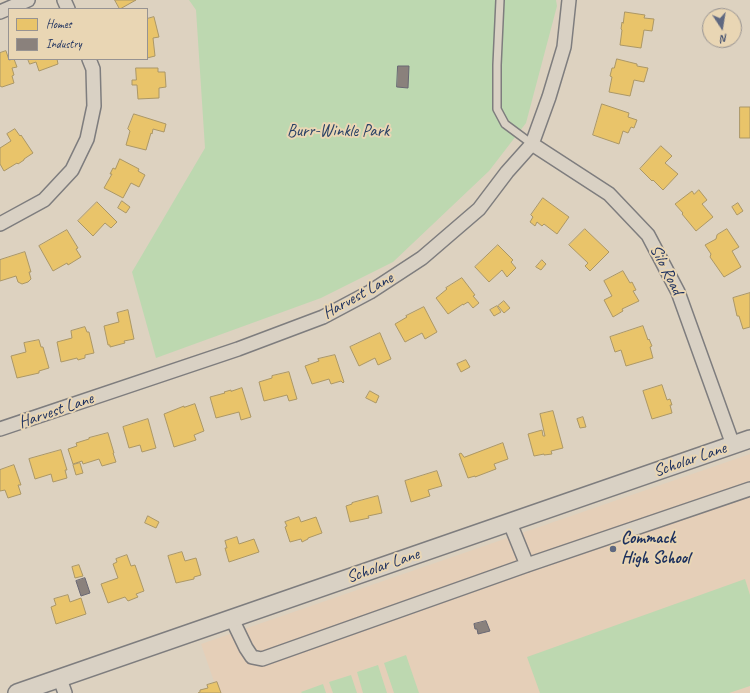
<!DOCTYPE html>
<style>
body{margin:0}
#map{position:relative;width:750px;height:693px;overflow:hidden;background:#ddd2c0;font-family:Caveat,sans-serif}
canvas{display:block}
.legend{position:absolute;left:8px;top:8px;width:140px;height:52px;box-sizing:border-box;background:#e9d6b4;border:1px solid #979392;margin:0;padding:5px 7px;list-style:none;font-size:12px;color:#1b2f5e}
.legend li{display:flex;align-items:center;gap:8px;height:20px}
.legend b{width:20px;border:1px solid #979392}
.north{position:absolute;left:702px;top:8px;width:40px;height:40px;box-sizing:border-box;background:#e9d6b4;border:1px solid #979392;border-radius:50%;rotate:168deg;font-size:11px;font-weight:700;line-height:16px;text-align:center;color:#1b2f5e}
.north::after{content:'';display:block;margin:auto;width:14px;height:18px;background:#5f6880;clip-path:polygon(50% 0,100% 100%,50% 72%,0 100%)}
</style>
<div id="map">
<canvas width="750" height="693"></canvas>
<ul class="legend">
<li><b style="height:11px;background:#e9c46a"></b>Homes</li>
<li><b style="height:11px;background:#8a817c"></b>Industry</li>
</ul>
<div class="north">N</div>
</div>
<script>
const context = document.querySelector('canvas').getContext('2d');
context.lineJoin = 'round';
function paint(path, color) { context.fillStyle = color; context.fill(path, 'evenodd'); }
function trace(path, color, width, dash) { context.strokeStyle = color; context.lineWidth = width; context.lineCap = dash ? 'butt' : 'round'; context.setLineDash(dash || []); context.stroke(path); }
function drawText(font, color, halo, rows, align = 'center') {
  context.font = font + ' Caveat,sans-serif'; context.lineWidth = 4; context.setLineDash([]); context.textBaseline = 'middle'; context.strokeStyle = halo; context.fillStyle = color; for (const [text, x, y, turn = 0] of rows) {
    context.save(); context.translate(x, y); context.rotate((+turn || 0) * Math.PI / 180); context.textAlign = isNaN(turn) ? turn : align; if (halo) context.strokeText(text, 0, 0); context.fillText(text, 0, 0); context.restore();
  }
}
const built = new Path2D(`
 M750,454V693H218L201,644Z`);
const green = new Path2D(`
 M189,0H556L557,6L526,123L489,171L393,262L321,298L156,358L132,272L205,148L196,10Z
 M745,579L750,595V686L729,693H540L527,657Z
 M406,655L419,693H394L384,663Z
 M378,665L387,693H363L357,672Z
 M351,675L357,693H333L329,682Z
 M323,684L326,693H302L301,692Z`);
const homes = new Path2D(`
 M115,0H136L120,9Z
 M625,12L645,15L644,18L654,19L652,31L644,30L641,48L620,45L622,30L621,29L622,22L623,23Z
 M154,17L159,37L153,38L155,56L147,58V19Z
 M6,51L9,60L14,59L17,67L12,68L14,75L12,76L14,83L2,87L0,86V53Z
 M28,59H57L58,64L39,71L36,62L30,64Z
 M617,59L637,64V66L648,68L644,82L634,80L630,96L609,92L612,77L610,76L612,68H614Z
 M136,68H158V72H165L166,87L159,88V98L138,99L137,85H132V80H136Z
 M602,104L629,113L628,117L637,120L634,128L631,127L628,133L623,131L619,144L593,135Z
 M740,107H750V138H740Z
 M134,114L166,124L164,132L153,129L152,134L151,133L146,150L126,145L130,131L128,129Z
 M15,129L20,136L21,135L33,153L24,159V160L18,164L17,163L4,171L0,164V148L11,141L7,134Z
 M661,146L672,156L665,163L678,174L663,190L653,180L652,181L640,169Z
 M120,159L139,169L138,171L145,175L139,187L131,183L123,198L104,188L112,174H110L113,168L115,169Z
 M699,190L707,200L702,204L713,217L696,231L682,214L683,213L675,204L692,191L694,194Z
 M543,198L569,217L557,234L544,224L542,226L537,222L535,226L530,222L533,217L531,215Z
 M122,201L130,207L126,213L118,208Z
 M97,202L117,222L111,228L105,223L93,236L78,221Z
 M738,203L743,211L737,215L732,207Z
 M585,229L609,252L590,271L585,266L588,263L569,245Z
 M727,229L739,247L732,251L741,267L724,277L710,257L711,254L705,245L716,239L717,235Z
 M67,230L78,248L76,249L81,257L68,265L67,263L53,271L39,246Z
 M498,245L513,260L511,262L516,268L507,277L502,270L489,282L475,267Z
 M25,252L31,272H29L31,279L28,282L22,284L18,282L16,276L0,281V260Z
 M542,260L546,264L541,270L536,267Z
 M623,271L630,283L632,282L636,290L633,291L639,301L622,309L623,311L613,317L604,300L612,296L604,281Z
 M462,278L475,295L473,296L479,303L473,308L468,302L463,305V304L448,314L436,298L447,289L446,288Z
 M750,293V327L743,329L739,316H737L733,298Z
 M504,301L510,308L504,313L498,306Z
 M497,306L501,312L494,316L490,310Z
 M424,307L437,332L425,339L422,333L405,342L395,324L407,317L406,316Z
 M128,310L134,339L124,341L125,343L110,347V345H108L104,326L119,322L117,313Z
 M643,326L648,340L649,339L652,346L650,347L653,358L626,366L621,350L615,352L610,337Z
 M85,327L87,332H89L94,353L85,355V358L78,360L77,358L61,362L57,342L72,338L71,331Z
 M380,333L391,359L378,365L375,358L359,366L350,347Z
 M39,340L41,347H43L49,368L39,371V373L17,378L11,356L26,352L24,343Z
 M335,355L344,382L343,383L341,381L331,384L329,379L312,384L305,366L319,361L318,359Z
 M466,360L470,367L461,372L457,364Z
 M289,372L297,399L289,401L287,395L264,401L259,382L272,378V376Z
 M662,385L667,400L670,399L672,405H670L672,413L652,419L643,391Z
 M242,388L251,417L241,420L239,412L216,418L210,397L225,393L224,392L231,390V391Z
 M370,391L379,396L376,403L366,398Z
 M195,404L204,431L194,435L196,440L174,447L164,414L184,406V407Z
 M553,411L563,448L551,451L552,454L544,455V454L534,456L528,434L542,430L543,436H545L540,414Z
 M583,417L586,427L580,428L577,419Z
 M148,419L156,448L142,452L140,445L129,448L123,427Z
 M108,433L114,453H113L116,462L102,466L99,459L83,464L82,461L73,464L68,449L77,446L76,443L89,439V438Z
 M503,443L508,459L494,464L496,469L475,477V476L468,478L459,454L461,453L464,457Z
 M61,450L67,470H65L67,478L53,482L51,474L35,479L29,459Z
 M80,463L83,473L76,475L73,465Z
 M14,465L21,485H18L21,494L8,498L5,490L0,491V470Z
 M437,471L442,486L428,490L430,496L411,502L405,481Z
 M378,496L382,513L368,516L369,518L350,522L346,506L352,504V503Z
 M148,516L159,522L156,528L145,523Z
 M299,517L301,522L316,517L322,533L308,538V539L302,542L301,539L290,542L285,527L287,526L285,522Z
 M237,537L239,544L254,539L259,552L229,562L225,548H227L225,541Z
 M182,552L185,561L196,558L201,575L194,577V579L176,583L168,556Z
 M127,555L131,566L135,565L144,591L136,594L138,597L128,601L125,597L108,603L101,584L118,578L113,564L117,562L116,559Z
 M79,565L83,576L75,578L72,567Z
 M68,595L70,602L81,598L86,614L56,624L51,607L56,605L54,599Z
 M217,682L221,693H198L200,692V690L208,688L207,685Z`);
const industry = new Path2D(`
 M398,66H409L408,88L397,87Z
 M85,578L90,593L81,596L76,581Z
 M486,621L490,631L478,634L477,629H475L474,624Z`);
const service = new Path2D(`
 M500,0L497,65V109L505,124L532,144`);
const minor = new Path2D(`
 M64,0L68,9
 M0,12L28,0
 M532,144L609,194L648,235L678,292L733,445
 M0,224L44,200L72,170L87,139L94,106L93,69L89,59
 M0,429L238,349L323,317L370,292L422,258L479,209L507,172L532,144L549,97L564,47L569,0
 M510,523L527,565
 M232,619L246,648L252,657L262,659L527,565L750,489
 M60,679L65,693`);
const tertiary = new Path2D(`
 M17,693L750,439`);
const markers = [
 [613,549,4,"#5f6880"]
];
const parkNames = [
 ["Burr-Winkle Park",338,132]
];
const streetNames = [
 ["Silo Road",666,270,63],
 ["Harvest Lane",358,296,-29],
 ["Harvest Lane",56,411,-19],
 ["Scholar Lane",690,460,-19],
 ["Scholar Lane",383,566,-19]
];
const poiNames = [
 ["Commack",621,539],
 ["High School",621,559]
];
paint(built, '#e5cfb8');
paint(green, '#bdd8b0');
paint(homes, '#e9c46a');
trace(homes, '#ab9766', 1);
paint(industry, '#8a817c');
trace(industry, '#696873', 1);
trace(service, '#7e7d7e', 10);
trace(minor, '#7e7d7e', 16);
trace(tertiary, '#7e7d7e', 20);
trace(service, '#d9d1c4', 7);
trace(minor, '#d9d1c4', 13);
trace(tertiary, '#d9d1c4', 17);
for (const [x, y, r, color] of markers) { const dot = new Path2D(); dot.arc(x, y, r, 0, 2 * Math.PI); context.fillStyle = color; context.fill(dot); trace(dot, '#e9d6b4', 1.5); }
drawText('17px', '#284065', '#e9d6b4', parkNames);
drawText('17px', '#1b2f5e', '#e9d6b4', streetNames);
drawText('bold 17px', '#1b2f5e', '#e9d6b4', poiNames, 'left');
</script>
